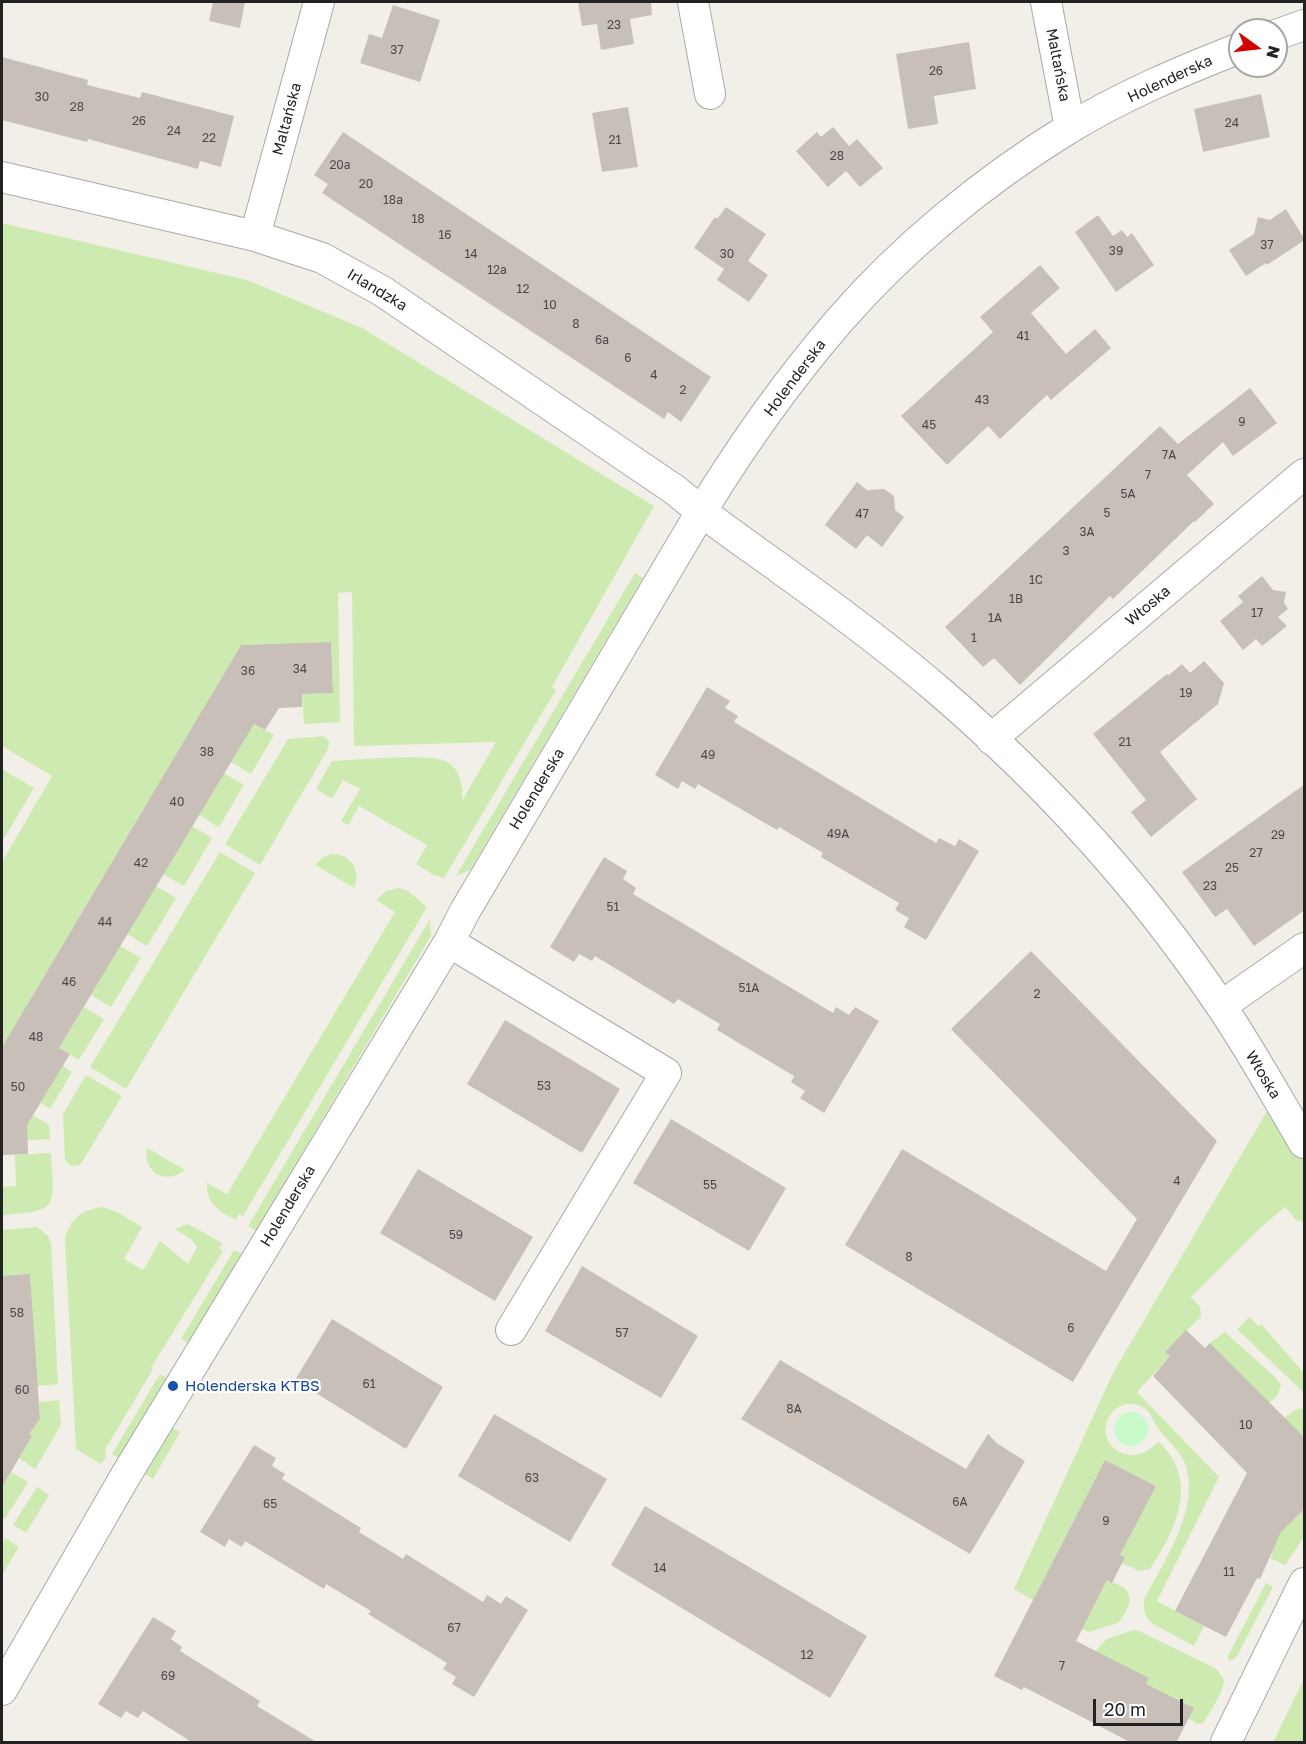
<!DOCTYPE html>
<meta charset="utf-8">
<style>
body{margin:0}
#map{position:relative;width:1306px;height:1744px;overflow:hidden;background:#f2efe9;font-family:"Golos Text",sans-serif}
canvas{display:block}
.frame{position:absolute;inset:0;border:3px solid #222;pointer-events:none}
.north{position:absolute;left:1228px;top:18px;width:60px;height:60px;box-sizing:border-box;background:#fff;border:2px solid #a7a7a7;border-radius:50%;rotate:105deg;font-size:16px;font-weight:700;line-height:24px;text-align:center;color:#222}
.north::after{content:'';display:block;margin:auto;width:21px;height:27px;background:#d40000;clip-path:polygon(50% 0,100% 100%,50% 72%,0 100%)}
.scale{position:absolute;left:1093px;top:1699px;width:90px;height:27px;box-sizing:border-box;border:3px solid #222;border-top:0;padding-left:8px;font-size:18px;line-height:21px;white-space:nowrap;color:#222;-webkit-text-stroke:4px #fff;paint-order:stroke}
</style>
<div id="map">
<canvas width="1306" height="1744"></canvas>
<div class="frame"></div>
<div class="north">N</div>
<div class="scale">20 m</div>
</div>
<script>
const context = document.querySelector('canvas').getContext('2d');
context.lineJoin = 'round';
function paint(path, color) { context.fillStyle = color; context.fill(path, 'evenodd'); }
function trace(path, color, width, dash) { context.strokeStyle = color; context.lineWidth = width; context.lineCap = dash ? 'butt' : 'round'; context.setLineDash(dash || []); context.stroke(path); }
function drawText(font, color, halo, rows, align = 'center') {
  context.font = font + ' "Golos Text",sans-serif'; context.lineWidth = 4.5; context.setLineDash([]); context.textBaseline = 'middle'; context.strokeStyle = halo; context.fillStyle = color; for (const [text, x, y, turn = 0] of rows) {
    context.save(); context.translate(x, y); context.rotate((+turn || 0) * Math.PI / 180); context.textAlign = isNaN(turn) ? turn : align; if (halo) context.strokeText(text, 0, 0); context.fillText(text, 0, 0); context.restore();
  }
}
const grass = new Path2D(`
 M2,223L247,280L362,328L654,506L552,687L556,690L444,878L432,874L416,864L427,845L359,806L348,825L341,821L360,789L343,780L332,799L316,789L332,761C354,760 429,753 445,761C461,769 463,785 462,801L496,742L354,746L352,592L338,593L340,722L304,724L302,694L333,693L331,643L241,645L2,1047V862L52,776L2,746Z
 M635,573L643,578L470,870L456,876Z
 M254,724L274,735L251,774L231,762Z
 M323,736L329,741L328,749L260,865L225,844L288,739Z
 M2,769L34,788L2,842Z
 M224,773L244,785L219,827L199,815Z
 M192,826L212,838L184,886L163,874Z
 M220,852L255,873L126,1089L90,1067Z
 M331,854C350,853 362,870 354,888L315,865L322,858Z
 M156,886L176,898L147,946L127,934Z
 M399,888L408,891L427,907L243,1216L239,1214L236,1220C219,1211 206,1204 207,1183L227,1194L395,912L376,900L386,891Z
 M430,919L431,936L256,1231L248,1226Z
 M120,946L141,958L111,1007L91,995Z
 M84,1007L104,1019L79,1060L59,1048Z
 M52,1059L72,1072L50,1109L30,1096Z
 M86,1075L122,1096L82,1162L79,1165L71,1166L65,1160L63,1114Z
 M1270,1106L1304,1163V1222L1296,1220L1285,1207L1258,1230L1191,1297L1200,1307L1201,1317L1165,1351L1170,1356L1137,1392L1219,1477L1157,1601L1204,1626L1194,1646L1153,1624C1145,1618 1143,1610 1144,1600C1164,1561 1204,1504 1183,1459C1177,1448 1168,1441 1160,1431C1152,1421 1152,1409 1137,1405C1117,1399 1101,1419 1107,1438C1111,1451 1127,1458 1140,1454C1147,1452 1153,1446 1159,1442C1200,1481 1176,1530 1150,1569L1139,1571L1122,1563L1125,1557L1120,1555L1156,1486L1105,1460L1033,1600L1014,1589L1113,1373Z
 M22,1108L49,1125L50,1139L14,1141Z
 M147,1148L185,1170C166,1186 142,1172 147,1148Z
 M51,1153C54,1208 60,1211 2,1215V1187L16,1186L15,1155Z
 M103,1207L117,1212L142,1227L124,1259L143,1270L160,1241L188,1264L197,1247L192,1240L175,1229L188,1224L222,1243L219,1249L223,1251L151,1368L153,1369L105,1450L106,1457L101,1464L76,1449L65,1240C68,1220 83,1209 103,1207Z
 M37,1227L48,1236L51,1243L58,1384L37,1386L30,1275L2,1276V1230Z
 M234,1250L242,1254L189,1343L181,1339Z
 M1250,1317L1258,1326L1261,1324L1304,1373V1393L1237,1329Z
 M1225,1332L1277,1379L1281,1386L1277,1396L1269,1403L1210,1343Z
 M160,1374L168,1378L120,1459L112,1454Z
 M59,1400L61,1425L35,1469L19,1458L32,1436L29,1434L40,1419L39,1402Z
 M1299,1408L1304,1409V1438L1284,1418Z
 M171,1427L180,1432L153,1479L143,1473Z
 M11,1472L28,1482L5,1519L2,1517V1487Z
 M37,1487L49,1495L26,1533L13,1525Z
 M1304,1508V1537L1285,1565L1270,1558L1272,1555L1270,1552L1281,1532Z
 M5,1538L19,1547L2,1575V1544Z
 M1107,1580C1113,1583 1122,1585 1126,1590C1135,1599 1125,1615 1118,1623L1088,1632L1082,1629Z
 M1266,1583L1273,1587L1237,1656L1233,1660L1229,1661L1228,1656Z
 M1133,1630L1139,1631L1215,1668C1219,1672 1223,1676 1224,1681C1224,1690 1209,1715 1203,1723L1198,1724L1188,1718L1193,1708L1146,1684L1149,1678L1095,1651L1107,1639Z
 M1304,1679V1742H1273Z`);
const park = new Path2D(`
 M1114 1429a17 17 0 1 1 34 0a17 17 0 1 1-34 0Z`);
const building = new Path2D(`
 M213,2H245L240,28L209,21Z
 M578,2H651L652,15L630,19L634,44L601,50L597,24L582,26Z
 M393,5L440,20L420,82L360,63L369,34L382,38Z
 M969,42L976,89L934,96L938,124L908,129L896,54Z
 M2,57L88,80L87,85L140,98L142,92L234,116L221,167L200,161L198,169L88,139L87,142L2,120Z
 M1261,94L1270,137L1203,152L1194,109Z
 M628,107L638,167L602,172L592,113Z
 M833,127L849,146L857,139L883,168L860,187L846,171L828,187L796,151L817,132L821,137Z
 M343,132L711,377L681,422L668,412L664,419L322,193L328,184L314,175Z
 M726,207L766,234L748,261L768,275L749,302L717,280L724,269L694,248L715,217L717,219Z
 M1286,209L1305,240L1267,265L1266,263L1246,276L1229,250L1254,234L1258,217L1270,220Z
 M1098,215L1113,236L1122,230L1127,237L1132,233L1154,265L1116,292L1075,232Z
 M1040,265L1060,288L1031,313L1066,354L1095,329L1111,348L1051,400L1047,395L1000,439L988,426L947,465L901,416L993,332L980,317Z
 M1250,388L1277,423L1233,456L1223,442L1187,475L1214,504L1195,522L1194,521L1113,599L1110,596L1020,685L994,658L983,667L945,627L1160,426L1178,444Z
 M857,482L867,490L884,489L894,496L895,510L904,517L882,547L867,535L856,549L825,525Z
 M1262,576L1273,590L1286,592L1284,603L1288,609L1278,617L1287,626L1262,646L1256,639L1243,650L1220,621L1243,602L1238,596Z
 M331,642L333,693L302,694V707L279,708L265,730L254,724L59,1048L70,1054L27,1125L28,1154L2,1155V1047L241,645Z
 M1204,661L1224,683L1218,704L1160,752L1197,799L1151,837L1131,812L1146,800L1093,734L1167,674L1169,675L1182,664L1190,673Z
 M707,687L730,701L725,708L738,716L734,722L936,843L939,838L955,846L959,839L979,851L926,940L904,927L909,918L895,910L899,903L821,857L823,853L779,827L777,830L698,784L695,789L682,781L678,789L655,775Z
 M1305,784V910L1254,946L1227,909L1215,917L1182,872Z
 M604,857L627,871L623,879L636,888L633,894L679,921L833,1013L836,1007L849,1015L855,1007L879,1021L824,1113L800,1098L805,1091L791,1082L794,1076L717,1030L720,1024L678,999L674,1004L595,956L592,961L579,954L574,962L550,947Z
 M1031,951L1217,1141L1073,1382L845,1245L902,1149L1106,1271L1137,1219L951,1029Z
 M505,1020L620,1089L582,1153L467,1084Z
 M671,1119L786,1188L749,1251L633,1183Z
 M418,1169L533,1237L495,1301L380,1233Z
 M582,1266L698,1336L661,1398L545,1331Z
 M30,1274L40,1419L29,1434L32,1436L2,1487V1276Z
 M332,1319L443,1387L406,1449L295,1380Z
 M1186,1330L1205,1348L1210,1343L1305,1438V1508L1281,1532L1260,1579L1257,1578L1226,1637L1175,1611L1247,1473L1153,1376L1170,1356L1165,1352Z
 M780,1360L966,1469L988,1434L998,1444L1025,1461L970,1554L741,1419Z
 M494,1414L607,1479L570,1542L458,1476Z
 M254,1445L276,1458L272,1466L285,1474L282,1479L361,1528L359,1532L403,1559L406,1554L483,1602L487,1595L501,1604L506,1596L528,1610L474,1697L452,1684L456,1677L443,1669L447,1663L368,1614L371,1611L326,1584L324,1589L245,1541L242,1547L229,1539L225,1547L200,1532Z
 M1105,1460L1156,1486L1120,1555L1125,1557L1112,1583L1107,1580L1076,1641L1149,1678L1146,1684L1194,1708L1176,1743H1132L1024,1687L1022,1690L994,1676Z
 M645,1506L867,1636L830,1698L611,1565Z
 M153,1617L176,1631L171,1639L182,1647L180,1651L260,1701L257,1706L318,1743H193L143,1711L138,1718L126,1711L121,1718L98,1704Z`);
const minor = new Path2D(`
 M693,2L710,94
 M1046,2L1070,128
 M1276,35L1304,25
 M2,177L255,236L322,258L382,291L675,490C709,519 746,544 782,570C835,608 889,648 939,691C1045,782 1143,890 1221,1006C1251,1050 1277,1098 1304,1143
 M255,236L319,2
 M991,739L1304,474
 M449,942L666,1073L511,1330
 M1221,1006L1304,948
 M2,1690L126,1475L449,942L465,911L701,512C742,445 788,380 839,321C903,247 985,180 1068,129C1122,96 1181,71 1240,48
 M1226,1742L1304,1583`);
const markers = [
 [173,1386,6,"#1a4fb4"]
];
const numberNames = [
 ["23",614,25],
 ["37",397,50],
 ["26",936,71],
 ["30",42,97],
 ["28",77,107],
 ["26",139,121],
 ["24",1232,123],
 ["24",174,131],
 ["22",209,138],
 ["21",615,140],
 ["28",837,156],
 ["20a",340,165],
 ["20",366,184],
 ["18a",393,200],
 ["18",418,219],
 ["16",445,235],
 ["37",1267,245],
 ["39",1116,251],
 ["14",471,254],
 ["30",727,254],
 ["12a",497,270],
 ["12",523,289],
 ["10",550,305],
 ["8",576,324],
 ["41",1023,336],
 ["6a",602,340],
 ["6",628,358],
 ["4",654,375],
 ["2",683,390],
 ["43",982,400],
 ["9",1242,422],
 ["45",929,425],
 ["7A",1169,455],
 ["7",1148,475],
 ["5A",1128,494],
 ["5",1107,513],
 ["47",862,514],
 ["3A",1087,532],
 ["3",1066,551],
 ["1C",1036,580],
 ["1B",1016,599],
 ["17",1257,613],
 ["1A",995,618],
 ["1",974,638],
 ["34",300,669],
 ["36",248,671],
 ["19",1186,693],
 ["21",1125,742],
 ["38",207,752],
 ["49",708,755],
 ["40",177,802],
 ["49A",838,834],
 ["29",1278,835],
 ["27",1256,853],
 ["42",141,863],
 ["25",1232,868],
 ["23",1210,886],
 ["51",613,907],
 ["44",105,922],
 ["46",69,982],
 ["51A",749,988],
 ["2",1037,994],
 ["48",36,1037],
 ["53",544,1086],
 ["50",18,1087],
 ["4",1177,1181],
 ["55",710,1185],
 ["59",456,1235],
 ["8",909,1257],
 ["58",17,1313],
 ["6",1071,1328],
 ["57",622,1333],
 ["61",369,1384],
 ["60",22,1390],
 ["8A",794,1409],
 ["10",1246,1425],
 ["63",532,1478],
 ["6A",960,1502],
 ["65",270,1504],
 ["9",1106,1521],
 ["14",660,1568],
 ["11",1229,1572],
 ["67",454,1628],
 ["12",807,1655],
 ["7",1062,1666],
 ["69",168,1676]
];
const streetNames = [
 ["Maltańska",1058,65,79],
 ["Holenderska",1170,79,-25],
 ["Maltańska",287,119,-75],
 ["Irlandzka",377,290,31],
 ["Holenderska",795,378,-53],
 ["Włoska",1148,606,-40],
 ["Holenderska",537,789,-59],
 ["Włoska",1263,1075,59],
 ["Holenderska",288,1206,-59]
];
const transitNames = [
 ["Holenderska KTBS",185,1386]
];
paint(grass, '#cdebb0');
paint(park, '#c8facc');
paint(building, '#c7bfb8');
trace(minor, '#a9a9a9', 32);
trace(minor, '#fff', 30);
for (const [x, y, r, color] of markers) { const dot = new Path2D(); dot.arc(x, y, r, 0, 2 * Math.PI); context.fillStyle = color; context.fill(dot); trace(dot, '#fff', 2); }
drawText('12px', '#4b4948', null, numberNames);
drawText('15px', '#222', '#fff', streetNames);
drawText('15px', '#164399', '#fff', transitNames, 'left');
</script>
